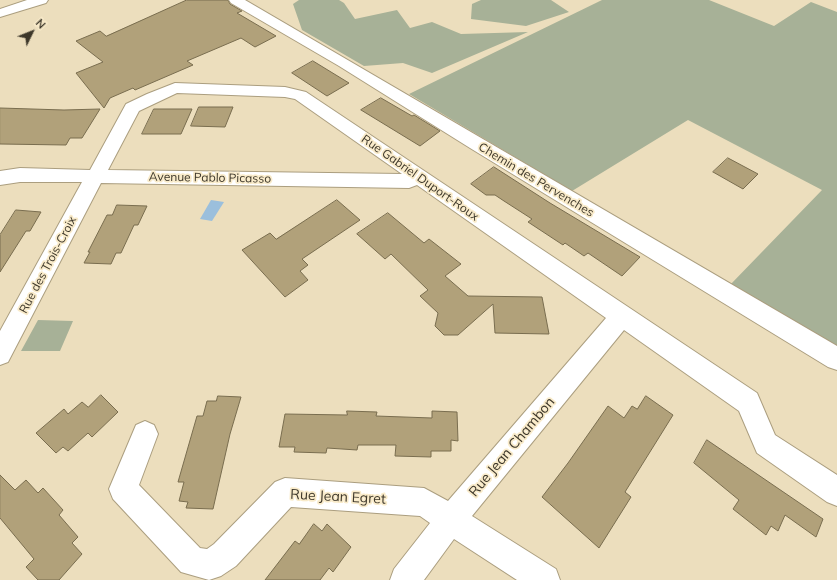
<!DOCTYPE html>
<style>
body{margin:0}
#map{position:relative;width:837px;height:580px;overflow:hidden;background:#ecdebd;font-family:Mulish,sans-serif}
canvas{display:block}
.north{position:absolute;left:12px;top:12px;width:40px;height:40px;-webkit-text-stroke:3px #f9ebca;paint-order:stroke;rotate:47deg;font-size:11px;font-weight:700;line-height:16px;text-align:center;color:#3d372a}
.north::after{content:'';display:block;margin:auto;width:14px;height:18px;background:#3d372a;clip-path:polygon(50% 0,100% 100%,50% 72%,0 100%)}
</style>
<div id="map">
<canvas width="837" height="580"></canvas>
<div class="north">N</div>
</div>
<script>
const context = document.querySelector('canvas').getContext('2d');
context.lineJoin = 'round';
function paint(path, color) { context.fillStyle = color; context.fill(path, 'evenodd'); }
function trace(path, color, width, dash) { context.strokeStyle = color; context.lineWidth = width; context.lineCap = dash ? 'butt' : 'round'; context.setLineDash(dash || []); context.stroke(path); }
function drawText(font, color, halo, rows, align = 'center') {
  context.font = font + ' Mulish,sans-serif'; context.lineWidth = 3.5; context.setLineDash([]); context.textBaseline = 'middle'; context.strokeStyle = halo; context.fillStyle = color; for (const [text, x, y, turn = 0] of rows) {
    context.save(); context.translate(x, y); context.rotate((+turn || 0) * Math.PI / 180); context.textAlign = isNaN(turn) ? turn : align; if (halo) context.strokeText(text, 0, 0); context.fillText(text, 0, 0); context.restore();
  }
}
const green = new Path2D(`
 M299,0H339L344,3L355,19L397,10L410,28L432,22L461,34L528,32L432,73L403,63L364,66L302,30L293,4Z
 M481,0H551L569,12L526,26L471,19L472,4Z
 M602,0H709L774,26L811,2L837,12V355L730,285L822,190L688,120L572,191L409,94Z
 M38,320L73,321L60,351H21Z`);
const water = new Path2D(`
 M211,200L224,202L212,221L200,219Z`);
const building = new Path2D(`
 M187,0H228L230,4L242,11L237,13L276,36L255,47L241,38L187,61L193,65L135,90L133,88L110,98L104,108L76,73L103,62L76,41L100,31L106,36Z
 M313,61L349,83L327,96L292,73Z
 M381,98L412,116L414,115L440,131L420,146L361,110Z
 M199,107H233L225,127L191,126Z
 M0,108L64,110L100,109L82,138H70L66,145L0,144Z
 M154,109H192L181,134H142Z
 M728,158L758,174L743,189L713,172Z
 M494,167L550,203L640,257L622,276L588,253L584,256L565,243L563,245L528,222L532,219L504,201L495,195H486L471,184Z
 M337,200L360,220L302,259L308,265L300,271L308,280L285,297L242,250L270,233L276,239Z
 M117,205L147,206L138,225H134L121,253H116L111,264L84,263L90,252H88L107,215H112Z
 M16,210L41,212L30,231H26L0,272V235Z
 M388,213L424,243L429,239L461,264L445,276L468,296L542,297L549,334L495,333L493,304L458,335H444L435,326L438,313L420,296L428,290L391,254L385,259L357,234Z
 M101,395L118,412L92,437L88,433L68,451L63,447L56,453L36,433L64,409L68,414L82,402L88,407Z
 M218,396L241,397L230,434L213,509L186,508L188,502L179,501L184,482H178L197,416H203L207,401H216Z
 M646,396L673,415L625,492L631,497L599,548L542,497L568,463L608,406L624,418L632,406L637,409Z
 M347,411L377,412L376,416L432,418V411L457,412L458,441L451,440V451H431V457L395,456L396,445H358L357,450L327,448L326,453L294,452L295,447H279L285,414L347,415Z
 M707,440L823,519L816,537L785,515L778,531L771,526L766,535L733,509L739,500L694,463Z
 M0,475L15,490L26,480L38,493L43,488L63,510L59,515L78,537L72,543L82,554L59,580H38L26,567L34,559L0,518Z
 M314,524L322,531L327,524L351,547L333,572L329,568L320,580H265L295,541L299,544Z`);
const minor = new Path2D(`
 M27,0H48L46,3L0,17V9Z
 M229,0H245L837,346V370L828,367L470,148L339,66L231,3Z
 M175,83L285,87L306,92L757,393L775,435L837,475V506L827,502L757,453L739,411L624,330L472,516L556,569L560,580H517L454,539L424,580H390L394,569L430,523L420,516L291,507L236,566L221,576L209,580L181,572L113,499L109,489L136,425L145,421L154,425L158,434L139,485L200,548L207,549L214,544L275,482L285,478L424,488L448,501L606,318L417,185L409,188L101,183L8,362L0,365V331L82,182H20L0,185V171L20,168L90,170L126,104L147,94ZM177,93L285,97L295,99L402,174L108,170L139,111Z`);
const streetNames = [
 ["Avenue Pablo Picasso",210,178,1],
 ["Rue Gabriel Duport-Roux",420,178,35],
 ["Chemin des Pervenches",536,180,31],
 ["Rue des Trois-Croix",48,265,-62]
];
const nearStreetnames = [
 ["Rue Jean Chambon",512,447,-50],
 ["Rue Jean Egret",338,497,3]
];
paint(green, '#a7b197');
paint(water, '#9bbfdc');
paint(building, '#b1a17a');
trace(building, '#796d4f', 1);
trace(minor, '#ab9e7f', 2);
paint(minor, '#fff');
drawText('12px', '#3d372a', '#f9ebca', streetNames);
drawText('14px', '#3d372a', '#f9ebca', nearStreetnames);
</script>
